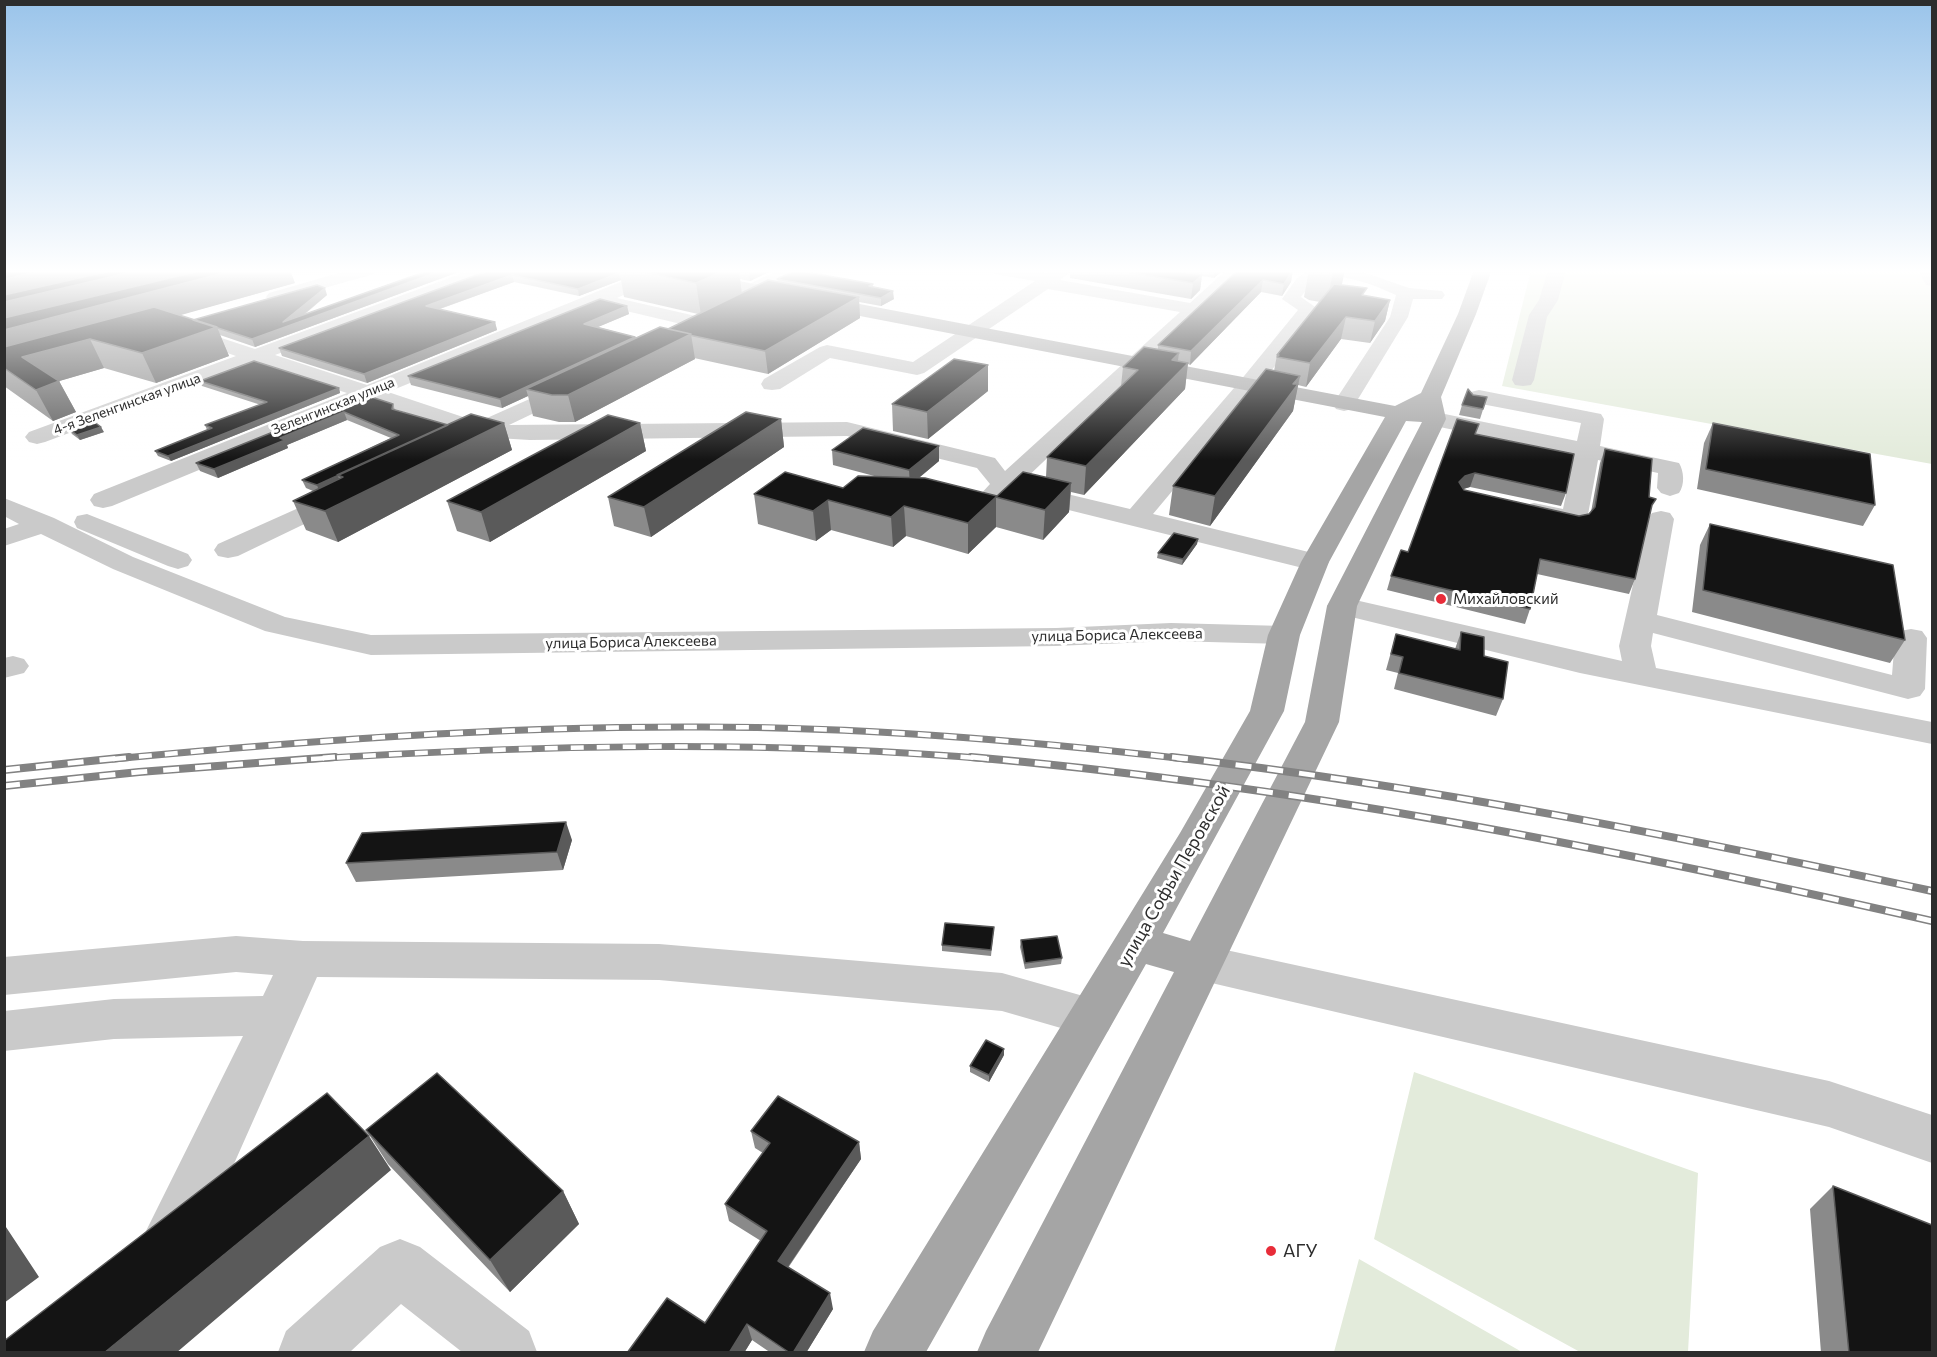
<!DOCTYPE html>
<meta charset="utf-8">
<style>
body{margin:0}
#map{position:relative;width:1937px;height:1357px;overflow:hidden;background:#fff;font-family:Commissioner,sans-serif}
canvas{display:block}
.frame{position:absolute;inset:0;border:6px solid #2d2d2d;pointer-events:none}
</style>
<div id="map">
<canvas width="1937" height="1357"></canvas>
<div class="frame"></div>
</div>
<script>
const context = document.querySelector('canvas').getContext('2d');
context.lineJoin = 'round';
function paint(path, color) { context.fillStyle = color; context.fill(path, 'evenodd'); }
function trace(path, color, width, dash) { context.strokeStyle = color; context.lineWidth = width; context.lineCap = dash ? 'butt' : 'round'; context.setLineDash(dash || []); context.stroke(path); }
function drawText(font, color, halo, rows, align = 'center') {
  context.font = font + ' Commissioner,sans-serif'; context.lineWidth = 6; context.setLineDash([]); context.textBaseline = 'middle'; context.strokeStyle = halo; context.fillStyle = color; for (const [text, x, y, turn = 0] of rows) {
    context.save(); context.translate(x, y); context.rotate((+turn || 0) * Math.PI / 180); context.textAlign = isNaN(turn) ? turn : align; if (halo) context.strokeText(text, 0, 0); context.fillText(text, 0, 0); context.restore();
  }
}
const green = new Path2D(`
 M1531,270H1925L1932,286V464L1502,386Z
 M1414,1072L1698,1173L1688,1352H1580L1374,1239Z
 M1359,1259L1522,1352H1334Z`);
const minor = new Path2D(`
 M349,270H377L374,274L275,302L269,301L266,297L269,293Z
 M471,270H496L493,274L275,355L367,385L650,270H670L668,275L617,298L709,319L712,323L709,327L702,329L601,305L388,392L478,422L570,381L578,382L581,387L578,392L509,425L847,422L995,458L1005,471L1180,312L1048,289L924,373L917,375L830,358L780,389L772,390L764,389L761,384L764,379L820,347L827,345L913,362L1035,281L994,274L991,270H1030L1048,273L1052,270H1073L1060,280L1190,303L1226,270H1245L1021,483L1130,509L1240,381L1298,310L1282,299L1297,278L1309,270H1357L1409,288L1442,291L1445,295L1442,299H1413L1408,317L1355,404L1352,409L1344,411L1336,409L1333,404L1390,317L1396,295C1377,286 1332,267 1313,282C1308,286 1305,292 1301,297L1318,309L1256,391L1153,514L1325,556L1329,562L1325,568L1315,571L1008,495C999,503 994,506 982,502L978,497L990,484L977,468L847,436L530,440L480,437L368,400L112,506L103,508L94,506L90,500L94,494L347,393L256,363L45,442L37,444L29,442L25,437L29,432L236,356L174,335L171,331L174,327H188L255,349Z
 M779,270H802L799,274L757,294H745L742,290L745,286Z
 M1548,270H1566L1558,300L1547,317L1534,380L1531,385L1523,386L1515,385L1512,380L1529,315L1539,300Z
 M1918,270H1932V286L1926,285Z
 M1479,390L1601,414L1604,419L1600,446L1679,463C1684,471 1685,485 1679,493L1670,496L1661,493L1657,488L1658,473L1598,460L1587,520L1583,526L1574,528L1525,517L1521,511L1525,505L1534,503L1563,509L1574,455L1435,426L1427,424L1424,419L1427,414L1435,412L1577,441L1581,423L1471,402L1468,397L1471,392Z
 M341,489L350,492L354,497L350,502L238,556L228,558L218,556L214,550L218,544Z
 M4,498L54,518L133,557L285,617L371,635L1056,628L1171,623L1284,626L1295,628L1300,635L1295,642L1284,644L1171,641L1056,646L371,655L265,631L113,569L41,534L4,546V529L19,524L4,516Z
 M1661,511L1670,513L1674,519L1657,615L1892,675L1895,638L1900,631L1911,629L1922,631L1927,638L1925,689L1920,696L1908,699L1653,633L1651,646L1656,668L1932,722V744L1580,673L1331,612L1327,606L1331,600L1342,597L1622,661L1619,646L1648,519L1652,513Z
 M87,514L188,554L192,560L188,566L178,569L168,566L77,528L74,522L77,516Z
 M13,656L24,659L29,666L24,673L4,678V658Z
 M236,936L303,941L659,944L1002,973L1108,1003L1115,1017L1108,1031L1092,1037L1002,1011L659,980L317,977L197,1247L172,1260L153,1252L145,1233L243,1036L114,1039L4,1051V1011L114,999L263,996L273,975L236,972L4,995V957Z
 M1203,945L1829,1081L1932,1115V1163L1829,1127L1203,981L1187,976L1181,963L1187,950Z
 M400,1239L420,1247L529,1331L537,1352H462L401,1304L350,1352H278L286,1331L380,1247Z`);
const major = new Path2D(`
 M651,270H681L1395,406L1421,393L1458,314L1473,273L1470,270H1489L1491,272L1476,314L1441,397L1446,419L1357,606L1339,722L1038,1352H977L986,1331L1174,972L1146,964L926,1352H864L873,1331L1180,833L1250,711L1268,635L1301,562L1385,417L704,286L654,274ZM1406,421L1422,422L1327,606L1305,722L1190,941L1163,933L1284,711L1300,635L1329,562Z`);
const railFar1 = new Path2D(`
 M113,759C303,741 494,727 685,727C852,726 1019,740 1186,759
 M311,759C536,745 763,740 989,759`);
const rail = new Path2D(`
 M971,757C1295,785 1615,849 1932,921
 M1172,757C1428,786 1681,837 1932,891
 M4,770L129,757
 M4,786L139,772L335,757`);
const wall = new Path2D(`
 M4,270L295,283L179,315L192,320L327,295L304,315L430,270H464L255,347L220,335L229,356L156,383L104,368L59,381L76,412L53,421L4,386Z
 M490,270H769V272L750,281L740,279L742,293L778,282L777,279L873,284V287L894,299L881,306L859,302L860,318L768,374L694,358L695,359L575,422H559L533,416L528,396L502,408L411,385L408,376L627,306L629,314L598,327L635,337L636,339L668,329L698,314L624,297L621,280L579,296L514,282L440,309L495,322L497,330L367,383L282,356L279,348Z
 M1070,270H1223L1214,278L1202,276L1200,290L1191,299L1070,278Z
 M1238,270H1293L1291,282L1282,296L1261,292L1190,365L1188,364L1185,389L1084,495L1071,492L1069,512L1043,540L996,527L968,554L906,536L893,547L831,530L816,541L758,524L754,494L843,488L878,477L833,465L832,450L939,461L919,478L997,496L1046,477L1047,457L1121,386L1123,367L1158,350V345Z
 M1309,270H1345L1341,285L1365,296L1390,300L1385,321L1370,343L1341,339L1306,387L1298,385L1293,411L1210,526L1169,515L1173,486L1274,371L1277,355L1320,302L1309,300L1304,297Z
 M200,381L339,388L340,393L171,461L158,456L155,451L207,430L205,425L261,405L202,386Z
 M988,391L928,439L893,431L892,404Z
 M365,395L393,404L395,410L448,425L504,423L512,450L338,542L306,530L293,501L313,491L306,488L302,480L391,438L347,420L287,445L288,448L218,478L200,471L196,463Z
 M1473,395L1487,397L1480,419L1459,415L1462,405Z
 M781,419L784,447L651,537L614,526L608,497Z
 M640,423L646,451L490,542L457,531L447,501Z
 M1713,423L1875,505L1863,526L1697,489L1704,443Z
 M69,429L104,432L80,440L72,434Z
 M1475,434L1566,493L1561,506L1470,487L1463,489L1464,490L1579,516L1589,514L1591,512L1600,463L1605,449L1649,497L1651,510L1635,579L1629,594L1537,574L1530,609L1525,624L1387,590L1391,576L1408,552Z
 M1710,524L1905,640L1890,663L1692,612L1700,545Z
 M1198,539L1197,544L1182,565L1157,558L1158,553Z
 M1461,632L1484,656L1503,699L1496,716L1394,689L1398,673L1386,670L1396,634L1455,649Z
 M572,840L563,870L356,882L346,863Z
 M994,927L991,956L942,951V945Z
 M1021,940L1062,958L1061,964L1025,969L1020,947Z
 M1004,1055L989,1082L970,1072V1066Z
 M366,1130L563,1191L579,1224L510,1292L388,1164Z
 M751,1131L859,1142L861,1159L788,1268L833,1309L806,1353H771L752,1340L744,1353H627L705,1323L761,1241L729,1221L725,1204L763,1153L755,1148Z
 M1833,1186L1932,1353H1821L1810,1209Z`);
const shadedWall = new Path2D(`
 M47,270H290L295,283L92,340L90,339L104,368L39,387L4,364V279Z
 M443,270H464L255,347L252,339L283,322L325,288L327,295L292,324Z
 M726,270H739L742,296L701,315L696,283Z
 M749,270H769V272L750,281Z
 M1215,270H1223L1214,278Z
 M1293,270L1291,282L1282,296L1284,284Z
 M1334,270H1345L1342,284L1327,303L1333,271Z
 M619,273L621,280L579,296L578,289Z
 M512,275L514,282L428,313L426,306Z
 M1202,275L1200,290L1191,299L1193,283Z
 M1263,280L1261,292L1190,365L1191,351Z
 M893,291L894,299L881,306V298Z
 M859,297L860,318L768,374L765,351Z
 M1390,300L1385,321L1370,343L1375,321Z
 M627,306L629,314L586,332L584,324Z
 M1346,317L1341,339L1306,387L1310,363Z
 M495,322L497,330L367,383L364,374Z
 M217,327L229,356L156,383L142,353Z
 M691,334L695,359L575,422L568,395Z
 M635,337L637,345L526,389L528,396L502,408L500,399Z
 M1179,353L1176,375L1188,363L1185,389L1084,495L1086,466L1172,360Z
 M988,365V391L928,439L927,412Z
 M1300,376L1293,411L1210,526L1215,496Z
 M59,381L76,412L53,421L36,390Z
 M339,388L340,393L171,461L168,456Z
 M344,412L347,420L287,445L288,448L218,478L214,469L280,438Z
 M781,419L784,447L651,537L644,507Z
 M504,423L512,450L338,542L325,511Z
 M640,423L646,451L490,542L481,512Z
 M101,427L104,432L80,440L77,435Z
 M939,446V461L910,485L909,470Z
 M1475,473L1470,487L1460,490L1459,482L1465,476Z
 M338,476L341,484L320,494L317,485Z
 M1071,483L1069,512L1043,540L1045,510Z
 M996,497V527L968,554V523Z
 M828,500L831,530L816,541L813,511Z
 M904,506L906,536L893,547L891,517Z
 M1198,539L1197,544L1182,565L1183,559Z
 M566,822L572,840L563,870L557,852Z
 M1004,1049V1055L989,1082V1075Z
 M369,1136L391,1170L176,1353H104Z
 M859,1142L861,1159L781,1277L778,1261Z
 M563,1191L579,1224L510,1292L490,1260Z
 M4,1224L39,1277L4,1303Z
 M830,1293L833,1309L806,1353H793Z
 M747,1324L752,1340L744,1353H729Z`);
const building = new Path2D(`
 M4,270H47L4,279Z
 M114,270H140L4,302V295Z
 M203,270H235L4,330V318Z
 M430,270H443L252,339L193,320L317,285L325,288L283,322Z
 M490,270H619V273L578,289L512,275L426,306L495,322L364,374L279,348Z
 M635,270H726L696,283Z
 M796,270L873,284L869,286L893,291L881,298L777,279Z
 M1114,270H1172L1202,275L1193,283Z
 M1238,270H1293L1284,284L1263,280L1191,351L1158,345Z
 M768,280L859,297L765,351L689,335L691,334L668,329Z
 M1334,284L1367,288L1362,295L1390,300L1375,321L1346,317L1310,363L1277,357L1279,355H1277Z
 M600,299L627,306L584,324L635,337L500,399L408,376Z
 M154,307L217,327L142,353L90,339L22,357L59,381L36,390L4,368V347Z
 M660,327L691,334L568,395H552L526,389Z
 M1144,347L1179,353L1172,360L1188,363L1086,466L1047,457L1138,370L1123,367Z
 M954,359L988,365L927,412L892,404Z
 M254,361L339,388L168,456L155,451L212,428L205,425L267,402L200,381Z
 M1266,369L1300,376L1293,384H1298L1215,496L1173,486Z
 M1468,389L1473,395L1487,397L1483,409L1462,405Z
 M365,395L393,404L392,409L448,425L317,485L302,480L399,435L344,412L280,438L285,440L214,469L196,463Z
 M746,412L781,419L644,507L608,497Z
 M471,414L504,423L325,511L293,501L343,477L337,475Z
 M608,415L640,423L481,512L447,501Z
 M1457,419L1479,424L1475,434L1574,454L1566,493L1475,473L1465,476L1459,482L1464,490L1579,516L1589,514L1595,507L1605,449L1652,459L1649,497L1656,499L1652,505L1635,579L1540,559L1530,609L1391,576L1401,550L1408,552Z
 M93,421L101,427L77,435L69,429Z
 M1713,423L1870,454L1875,505L1706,469Z
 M863,428L939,446L909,470L832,450Z
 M785,472L843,488L858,476L925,478L997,496L968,523L904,506L891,517L828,500L813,511L754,494Z
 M1023,472L1071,483L1045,510L996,497Z
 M1710,524L1893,565L1905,640L1703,590Z
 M1174,533L1198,539L1183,559L1158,553Z
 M1461,632L1484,637V656L1508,662L1503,699L1399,673L1403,657L1391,654L1396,634L1460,650Z
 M566,822L557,852L346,863L362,833Z
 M945,923L994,927L991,950L942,945Z
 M1057,936L1062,958L1025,963L1021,940Z
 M986,1040L1004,1049L989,1075L970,1066Z
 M437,1073L563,1191L490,1260L366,1130Z
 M327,1093L369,1136L104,1353H4V1341Z
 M778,1096L859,1142L778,1261L830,1293L793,1353H790L747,1324L729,1353H627L667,1298L705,1323L767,1231L725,1204L770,1143L751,1131Z
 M1833,1186L1932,1225V1353H1849Z`);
const markers = [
 [1441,599,6,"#e82c39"],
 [1271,1251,6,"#e82c39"]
];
const farStreetnames = [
 ["4-я Зеленгинская улица",127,404,-20],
 ["Зеленгинская улица",333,406,-22]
];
const poiNames = [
 ["Михайловский",1453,599]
];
const streetNames = [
 ["улица Бориса Алексеева",1117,635,-1],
 ["улица Бориса Алексеева",631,642,-1]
];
const nearStreetnames = [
 ["улица Софьи Перовской",1174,876,-60]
];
const nearPoinames = [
 ["АГУ",1283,1251]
];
paint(green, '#e3ebdb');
paint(minor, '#cacaca');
paint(major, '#a5a5a5');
trace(railFar1, '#828282', 7);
trace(rail, '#828282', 8);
trace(railFar1, '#fff', 4.5, [13]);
trace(rail, '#fff', 5, [16]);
paint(wall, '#8a8a8a');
paint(shadedWall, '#5a5a5a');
paint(building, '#141414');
trace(building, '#5a5a5a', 1.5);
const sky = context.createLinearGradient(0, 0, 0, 460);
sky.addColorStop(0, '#9ac4ea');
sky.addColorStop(0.59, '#fff');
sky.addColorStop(1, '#ffffff00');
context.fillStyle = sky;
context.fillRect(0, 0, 1937, 460);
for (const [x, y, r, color] of markers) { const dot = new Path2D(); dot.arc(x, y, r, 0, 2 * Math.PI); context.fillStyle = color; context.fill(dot); trace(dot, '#fff', 2); }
drawText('14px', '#2d2d2d', '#fff', farStreetnames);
drawText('15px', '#2d2d2d', '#fff', poiNames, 'left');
drawText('15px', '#2d2d2d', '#fff', streetNames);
drawText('18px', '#2d2d2d', '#fff', nearStreetnames);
drawText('18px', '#2d2d2d', '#fff', nearPoinames, 'left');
</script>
